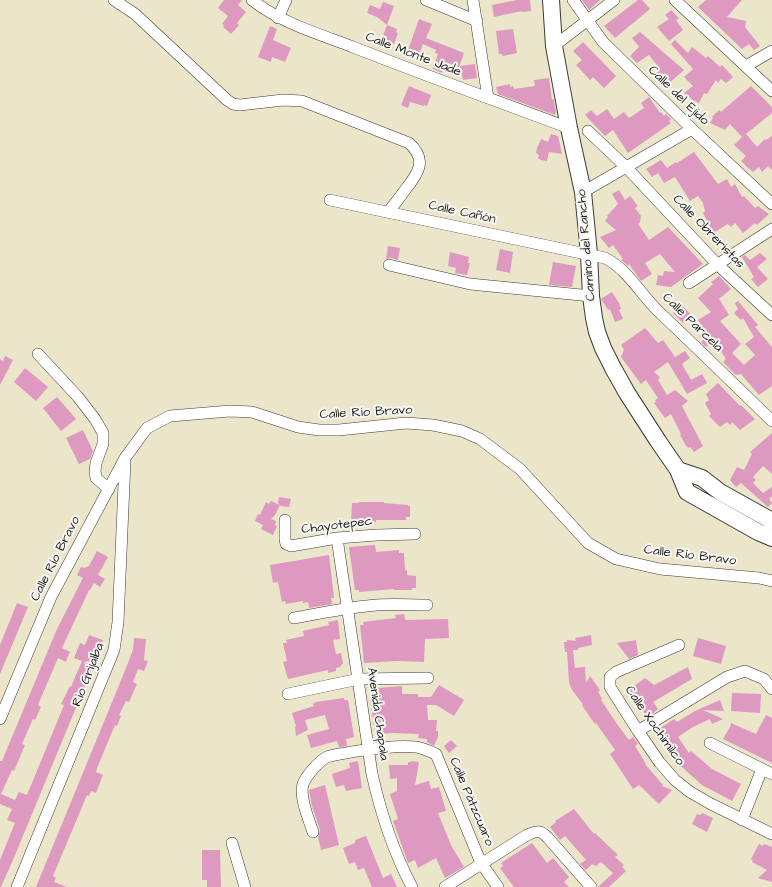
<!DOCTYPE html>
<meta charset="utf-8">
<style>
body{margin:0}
canvas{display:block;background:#ebe5c9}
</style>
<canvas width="772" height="887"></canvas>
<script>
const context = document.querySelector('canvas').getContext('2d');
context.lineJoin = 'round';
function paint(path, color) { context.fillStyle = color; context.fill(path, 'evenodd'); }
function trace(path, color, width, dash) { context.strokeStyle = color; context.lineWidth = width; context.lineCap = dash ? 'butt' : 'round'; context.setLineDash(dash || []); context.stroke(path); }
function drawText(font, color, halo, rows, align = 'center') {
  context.font = font + ' "Architects Daughter",sans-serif'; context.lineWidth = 4; context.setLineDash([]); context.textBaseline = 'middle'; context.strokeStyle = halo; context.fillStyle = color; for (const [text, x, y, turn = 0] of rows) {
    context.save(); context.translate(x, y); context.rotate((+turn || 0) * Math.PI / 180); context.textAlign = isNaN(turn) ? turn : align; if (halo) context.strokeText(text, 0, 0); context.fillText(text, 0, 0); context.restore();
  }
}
const building = new Path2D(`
 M224,0H242L238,5L246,12L237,23L239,25L231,34L223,27L224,25L222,24L228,16L218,8Z
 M517,0H530L531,11L522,12V11L494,17L492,5Z
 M582,0H600L589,10Z
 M638,0H642L650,9L615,38L604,26Z
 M706,0H742L727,17L746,21L745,27L760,46L754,50L749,44L742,49L698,7Z
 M383,2L394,6L387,25L397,29L396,32L398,33L394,44L381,41L387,25L377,17L367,13L370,5L380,9Z
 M671,10L679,18L676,20L683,30L669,41L657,27L669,19L665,15Z
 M419,19L432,24L426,38L464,53L459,67L448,63L446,71L443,70L442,73L433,69L438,54L435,53L436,50L423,44L418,57L407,53Z
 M270,26L277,29L273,40L291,48L285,62L272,57L271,62L258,57Z
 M513,29L517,53L503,56L502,54H499L496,31Z
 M640,32L684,70L666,86L654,75L660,69L649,55L637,63L630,56L639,47L632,38Z
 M675,40L688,53L692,47L706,58L708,56L720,67L722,65L733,77L726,83L721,79L718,83L716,80L707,94L704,93L699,103L693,100L684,93L693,86L684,77L693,69L671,44Z
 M583,42L616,76L604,88L593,77L590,80L576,65L582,60L573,51Z
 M475,64L477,78L463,80L460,66Z
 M549,78L552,100L554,99V101L556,111L555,115L498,94L496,87L510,84V87L513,86L514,89L535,86L534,80Z
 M409,86L431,95L427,106L424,105V106L410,102L408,108L401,105Z
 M751,86L772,107V113L746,134L757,147L765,139L766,140L772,136V170L768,166L762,172L759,167L753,172L749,168V169L741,161L746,156L734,145L742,137L730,124L725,130L710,123L713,118L712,117L719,110L721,112Z
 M649,97L660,113L661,112L664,116L666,114L671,119L669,121L671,123L628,153L613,130L605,136L585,115L591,110L597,116L607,109L614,119L624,112L629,118L644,108L641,103Z
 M551,134L558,136L562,154L549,152L547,161L541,160L538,158L539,155L536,153L537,148L541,139L548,142Z
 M694,152L718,184L727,179L731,187L735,184L742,197L744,196L755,208L758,206L769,214L757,225L755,223L743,233L735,223L731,227L728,224L713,233L703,213L705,211L703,203L698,196L690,201L675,177L664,183L658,173L652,177L646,169L661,160L667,168L676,162L677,163Z
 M619,190L625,200L630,196L638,206L635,208L641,216L640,222L638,224L649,240L668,227L703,264L671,287L656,285L658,275L663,276L664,271L675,272L660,254L645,263L652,274L641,281L629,264L628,266L621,260L623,259L613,245L609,248L600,237L616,230L605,221L608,217L607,216L618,204L612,194Z
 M388,246L400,248L398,260L391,258L386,259Z
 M500,249L513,252L510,273L496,270Z
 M450,252L469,257L468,263H470L467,275L455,273L456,268L448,266Z
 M760,253L767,259L757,267L768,279L758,287L751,279L754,277L742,257L745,255L750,260Z
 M553,262L576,266L572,287L549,285Z
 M719,276L731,289L719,299L729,315L720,321L741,344L732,353L744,365L755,355L745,344L754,337L743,318L741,320L734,313L738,309L735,303L738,301L758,325L755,327L772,347V386L759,395L741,374L736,375L723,362L726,359L714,341L706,347L701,342L703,340L699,336L706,332L698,320L711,312L698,298L713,284L711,282Z
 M612,292L619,303L621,309L619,310L623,319L615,322L610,309L608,310L601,299Z
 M682,305L691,315L683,323L673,313Z
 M645,328L658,343L663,340L675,357L685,351L690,358L682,364L691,380L702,374L707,383L687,394L668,362L654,372L660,377L658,380L667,395L675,390L688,401L682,406L703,446L694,452L691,448L690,447L688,448L685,444L680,435L681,434L671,414L665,418L654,403L656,402L655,400L658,398L646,380L641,384L621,357L624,350L621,345Z
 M5,356L13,360L0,385V359L3,361Z
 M25,368L48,387L36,401L14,382Z
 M718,383L740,406L741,405L755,419L740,430L732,422L730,425L727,422L720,427L709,416L711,414L705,403L709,400L706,394Z
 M57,397L76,419L61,431L43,408Z
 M83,430L93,451L90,459L79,464L66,438Z
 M772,433V474L763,466L753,477L756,480L753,483L763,493L772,487V496L769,499L772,503L768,507L741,483L736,487L730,480L737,467L744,470L752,454L750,452Z
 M279,497L291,499L289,507L281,506L278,503Z
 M271,501L280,505L275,515L271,519L276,521L275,525L277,526L273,535L261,529L263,525L255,521L258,514L260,515L266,502L269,504Z
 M359,502H384V503L408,505V506H410V517H406V520H376V522L351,523L352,503H359Z
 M375,545L376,552L399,550V553H404L405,570H407V575L416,576V588H412V590H394V589L359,592V590H355L349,547Z
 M97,551L108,557L98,575L105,579L100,587L94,583L90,590H89L62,648L70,652L68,656L66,662L58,658L38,705L41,707L35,720L33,719L22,744L25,745L14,771L12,770L1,794L15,800L19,792L27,795L64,705L61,704L70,686L71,687L73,682L82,661L74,658L80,643L85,645L89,635L103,640L87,681L13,860L1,887H0V860L15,823L7,820L12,809L0,804V761H2L57,629L83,578L77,575L81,567L84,568L89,566Z
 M329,555L334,598H331L332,604L309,608L308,602L303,603V601L286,604L285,601L282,602L278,582L273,583L270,565Z
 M17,603L28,607L0,674V645Z
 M404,614L405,620L448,619L449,638L425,639L424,662L397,661L364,663L360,625H364L363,622L396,618L395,615Z
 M338,620L340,639L333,640L336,654L341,653L343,663L340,667L336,668V671L328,673V670L288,679L283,662L287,661L283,643H287L286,640L304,636L303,631L329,625L328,622Z
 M591,635L592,645L578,648V650H573L575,668L585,667L586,683L590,676L600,690L598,692L602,699L601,700L617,724L629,740L633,737L638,744L635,746L646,764H645L663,785L662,786L672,790L659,804L639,785L633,789L610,754L615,750L596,723L595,724L590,717L583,707L582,703L572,690L569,682L567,652H565L564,642H567V640L576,641L575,638Z
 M134,638L146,639L144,660L148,661L144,671L138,669L133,682L137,684L129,702L126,701L119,715L121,716L117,726L115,725L97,768L96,772L103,775L96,793L91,791L89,796L87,795L53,876L56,878L54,882L67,887H36L124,673L133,650Z
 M698,638L726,646L721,664L693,656Z
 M636,640L638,655L629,659L617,643Z
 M688,667L692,679L653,702L658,709L650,716L647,713L645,714L629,690L645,678L654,685Z
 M439,685L464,700L454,716L436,705H427L428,720H437L436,731H438V737L434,746L427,742V739L418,738L419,734L392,733L379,734V732L375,733L370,699L374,698V696H379L378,688L402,686V694H418V697H431Z
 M732,693L761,694L760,713L731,711Z
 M344,698V700H348L354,737L346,739L347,746L339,747L337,741L311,748L307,735L329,729L325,715L305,720L308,730L296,736L295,727L296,726L292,713L314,706L313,704L316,702Z
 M720,700L724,711L703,710L723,719L712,724L710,719L693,727L678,737L689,753L691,751L712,769L741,784L732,801L702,785L673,759L676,757L659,734L661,732L659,729L674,719L677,722L695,711Z
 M766,715L772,718V763L723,739L730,727V728L731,723L756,734Z
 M451,740L457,746L449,753L444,746Z
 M358,761L362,788L346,791L344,785L336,787L332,774L350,768L349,763Z
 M411,761L419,762L415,785L429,781L431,789L439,787L446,811L438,813L451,845L464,867L445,878L436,858L418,868L415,860L408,863L393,821L398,819L390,794L397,791V778L390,779L389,765H408V762H411Z
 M325,785L339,845L321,850L318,837L320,830L312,806L309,790Z
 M477,806L480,814L473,817L470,808Z
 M574,809L594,834L595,833L618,855L615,857L624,865L622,867L626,871L609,887H598L613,873L601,862L596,866L592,864L586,870L580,864L586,860L565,836L560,840L550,827L556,822L555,821Z
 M702,813L713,818L707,832L692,824L697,814L700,815Z
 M366,836L383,878L391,874L397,887H372L364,868L358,870L355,862L349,864L343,848L355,843V840Z
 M532,843L547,863L553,858L569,877L564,882L569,887H514L500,868L503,866L501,863Z
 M759,844L763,846L764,844L772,847V882L758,878L767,870L752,862L753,860L751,859Z
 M202,850H220L221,887H207V880H202Z`);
const street = new Path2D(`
 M114,0L135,14L227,100L233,104L240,105L283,100L302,101L409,143C428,160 418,174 405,190C400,197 394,205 388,212
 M252,0C281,23 319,34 353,47C424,75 497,101 569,128
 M426,0L477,21
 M473,0L488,98
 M573,0L603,42L692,129L772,204
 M675,0L772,91
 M278,18L286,0
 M554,46L614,0
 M746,66L772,51
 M588,131L626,167L717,264L772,315
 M583,192L692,129
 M330,200L605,258C627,269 640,293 657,310C696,347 734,384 772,421
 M389,265L470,284L591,296
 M689,283L772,229
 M38,354L78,397L95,419L103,433V444L96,463L95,471L96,478L109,489
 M285,520V539L286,544L291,546L337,538L377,535L415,534
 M337,538L372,774C381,814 393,851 412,887
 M294,618C322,613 349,607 377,605C394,604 410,605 427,605
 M679,645L616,672L610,677V687L638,731L660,763L675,780L690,792L711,804L772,834
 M288,694L359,679L428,678
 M0,719L51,597L125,458L147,428L170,416L230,411L252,412L298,427L319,430H339L406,423L433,425L462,431L480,439L520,469L588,543L616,559L660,569L759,578L772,581
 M638,731L727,677L745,671L764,679L772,689
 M710,743L772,774
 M742,820L762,769
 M313,832C309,820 299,797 303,784C306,776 319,761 327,757C335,754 343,754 351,752C371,749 396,745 416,747C423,748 429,751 436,754L481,863L498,887
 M232,843L245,887
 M17,887L114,650L118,622L125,461
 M445,887L527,835C537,831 540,829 548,838L591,887`);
const secondary = new Path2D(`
 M551,0L554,46L569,128L583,192L589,254L591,296L594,318L597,332L603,348L613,368L627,393L658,441L678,470L687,492L758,532L772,538
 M678,470L702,478L720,492L772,521`);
const streetNames = [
 ["Calle Monte Jade",413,55,21],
 ["Calle del Ejido",678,96,44],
 ["Calle Cañón",462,213,12],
 ["Calle Obreristas",708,232,46],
 ["Camino del Rancho",587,245,-95],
 ["Calle Parcela",692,323,44],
 ["Calle Río Bravo",366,413,-3],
 ["Chayotepec",337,526,-7],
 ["Calle Río Bravo",690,556,7],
 ["Calle Río Bravo",56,559,-63],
 ["Rio Grijalba",89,675,-69],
 ["Avenida Chapala",377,714,82],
 ["Calle Xochimilco",654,726,55],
 ["Calle Pátzcuaro",471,802,67]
];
paint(building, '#de99c1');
trace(street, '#3b3a36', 12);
trace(secondary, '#3b3a36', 18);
trace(street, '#fff', 11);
trace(secondary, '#fff', 16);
drawText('13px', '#1c1c1c', '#f6f6f2', streetNames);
</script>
